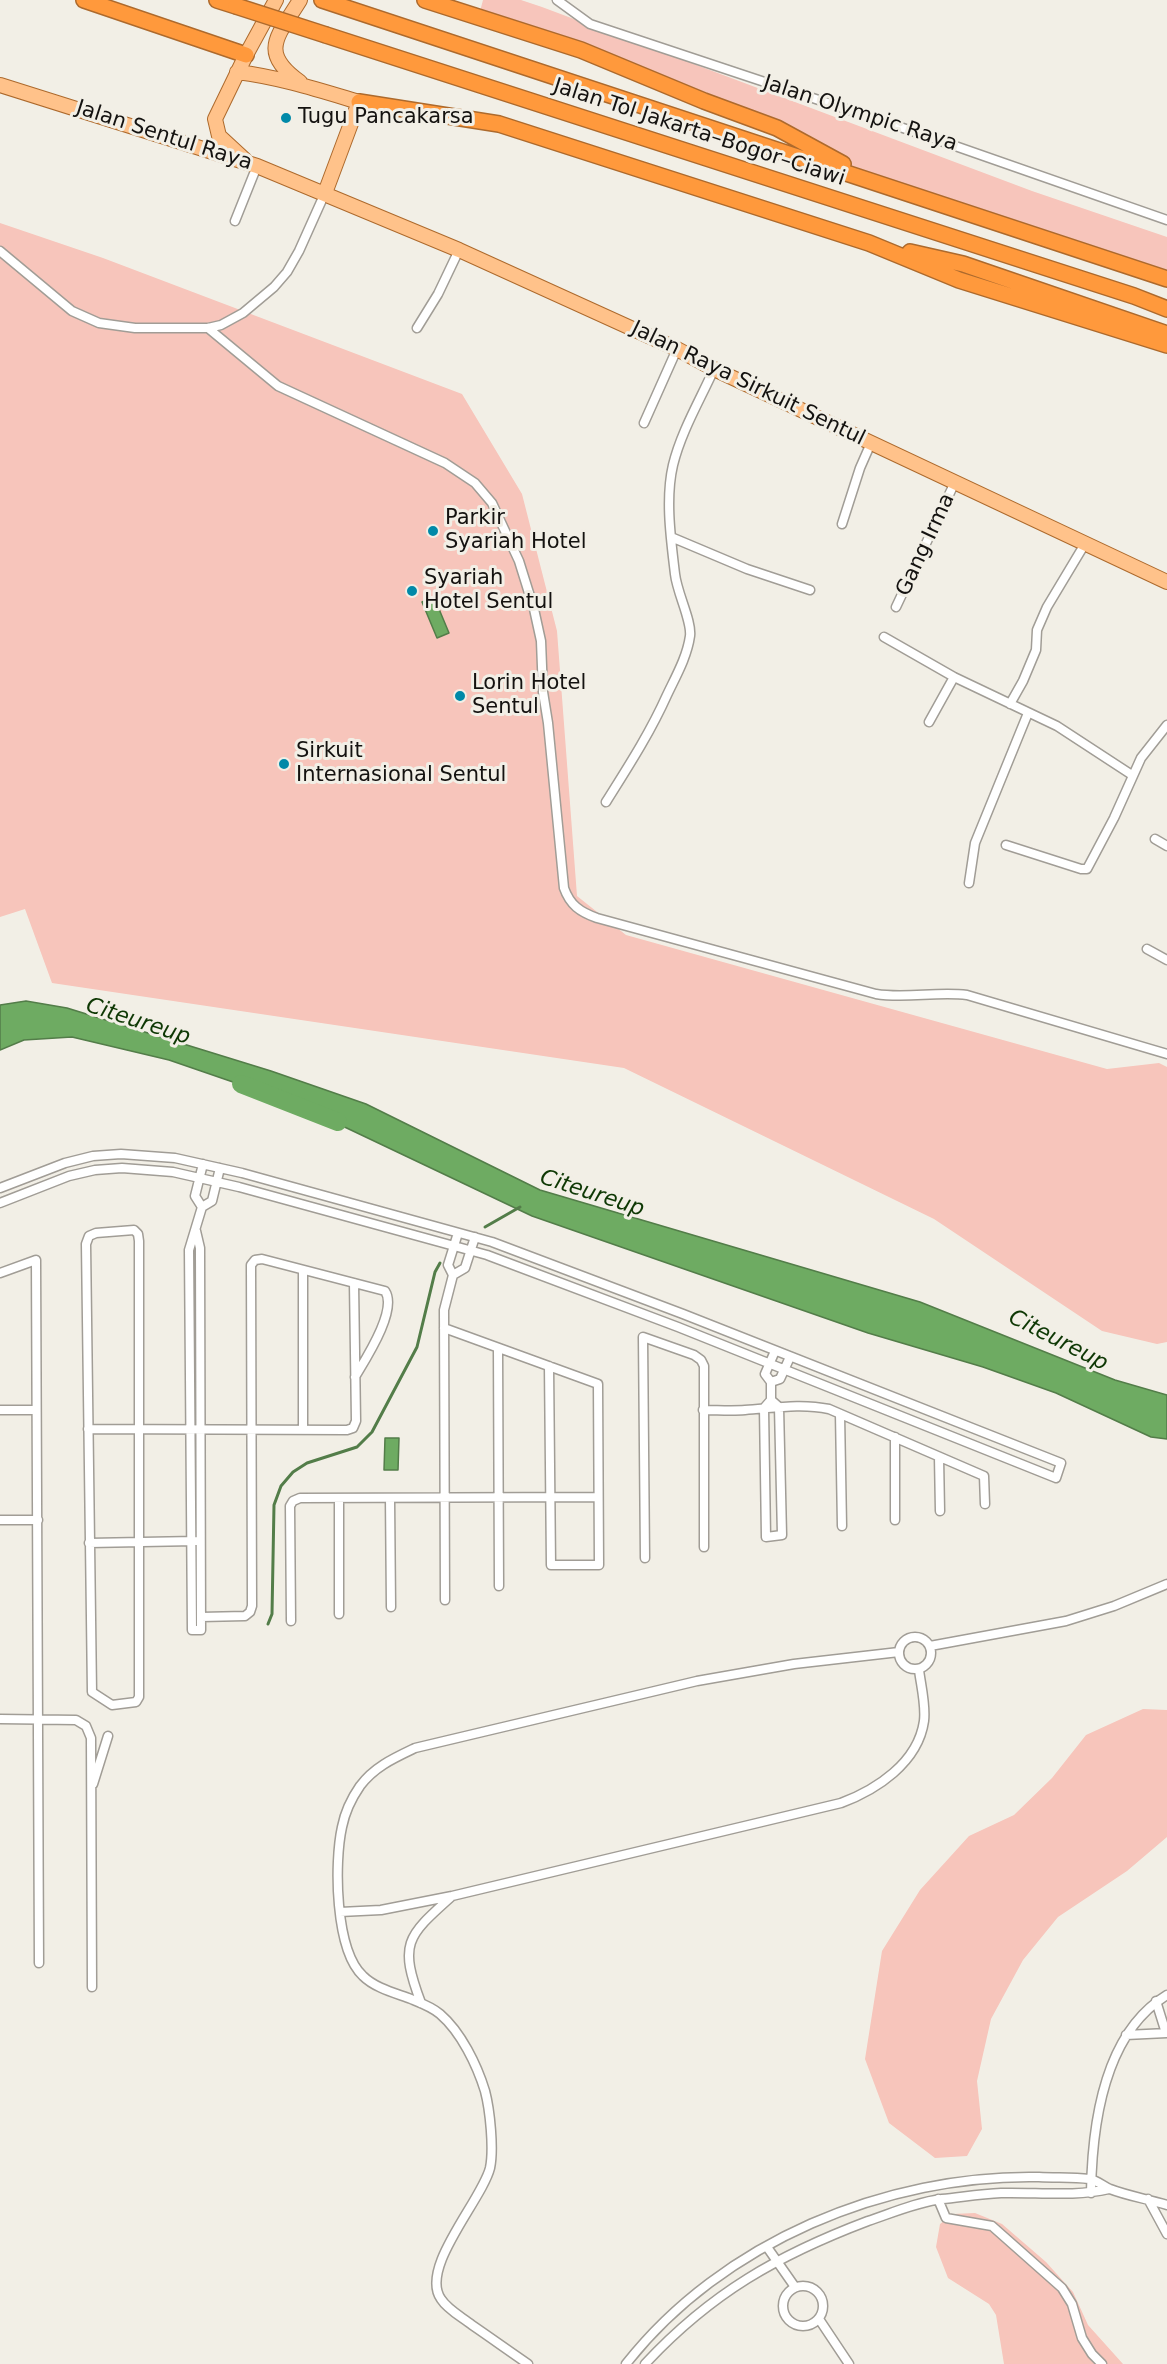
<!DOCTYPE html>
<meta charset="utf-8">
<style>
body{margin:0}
canvas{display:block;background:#f2efe6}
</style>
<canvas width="1167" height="2364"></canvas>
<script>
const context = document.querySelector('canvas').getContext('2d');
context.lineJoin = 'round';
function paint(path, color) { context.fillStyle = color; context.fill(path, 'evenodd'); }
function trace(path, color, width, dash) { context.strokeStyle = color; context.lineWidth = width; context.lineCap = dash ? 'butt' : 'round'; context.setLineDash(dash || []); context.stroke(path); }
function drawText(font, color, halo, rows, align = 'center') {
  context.font = font + ' "DejaVu Sans",sans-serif'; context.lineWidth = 6; context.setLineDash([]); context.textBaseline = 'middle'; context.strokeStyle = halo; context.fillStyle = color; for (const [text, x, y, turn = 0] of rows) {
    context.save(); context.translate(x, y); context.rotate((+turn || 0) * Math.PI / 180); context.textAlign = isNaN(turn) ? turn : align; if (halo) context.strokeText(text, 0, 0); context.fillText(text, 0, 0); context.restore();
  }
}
const green = new Path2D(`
 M483,0H521L542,7L1032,191L1167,237V279L878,183L777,128L478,19Z
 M0,223L103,258L462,394L522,494L557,631L577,896L626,935L1107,1069L1159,1063L1167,1067V1342L1157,1344L1102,1331L934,1219L624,1068L52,983L25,909L0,917Z
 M1143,1709L1167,1710V1837L1127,1871L1058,1917L1023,1960L991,2019L977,2081L982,2129L967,2156L935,2158L889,2123L865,2059L882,1951L920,1890L969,1836L1014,1815L1052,1778L1086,1735Z
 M975,2213L1002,2224L1046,2262L1073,2292L1088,2325L1123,2364H1004L996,2315L989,2304L948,2278L936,2247L940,2224L953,2214Z`);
const water = new Path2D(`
 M434,597L449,633L437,638L422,602Z
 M26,1001L67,1008L271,1071L366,1104L540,1190L920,1302L1115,1380L1167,1395V1439L1151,1437L1056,1393L983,1367L868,1333L532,1216L294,1103L169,1060L72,1037L24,1040L0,1050V1005Z
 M385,1438H399L398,1470H384Z`);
const stream = new Path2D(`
 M485,1227L520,1207
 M268,1624L272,1614L274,1505L281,1486L293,1472L307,1463L357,1447L372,1432L417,1347L435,1272L440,1263`);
const river = new Path2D(`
 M241,1084L338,1122`);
const minor = new Path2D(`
 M557,0L590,24L918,133L1167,220
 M235,221L257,166
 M0,251L72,311L99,323L135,328H208L221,325L243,313L274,287L287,272L299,251L325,193
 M208,328L278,386L445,463L475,483L492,503L519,561L534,609L541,641L543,692L548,723L564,888C570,905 580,912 597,918L876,994C906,999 937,991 967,995L1167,1054
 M417,328L438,294L459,250
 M644,423L677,349
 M842,524L860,468L871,443
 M671,537L747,569L810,590
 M896,607L955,482
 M884,637L954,677L1057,726L1132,775
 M1010,704L1023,681L1036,650L1037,630L1047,607L1086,542
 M929,722L954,677
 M606,802C628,767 650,733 667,695C676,676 687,657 690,636C692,621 677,593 675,574C671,540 665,499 673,465C681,432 700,400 714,369
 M1155,839L1167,846
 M1006,845L1081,869H1087L1114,818L1141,758L1167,725
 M969,883L975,843L1028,713
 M1147,949L1167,960
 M0,1188L65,1163L93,1156L121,1154L175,1158L242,1173L492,1242L683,1314L1061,1463L1056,1478L678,1327L487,1255L239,1187L173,1172L122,1168L95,1170L69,1176L0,1203
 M202,1207L212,1201L220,1168
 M134,1230L138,1234L139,1241V1697L136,1702L112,1705L92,1692L86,1244L89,1236L96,1233Z
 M196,1231L200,1248L201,1630H192L189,1250L202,1207L195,1196L203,1164
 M303,1270V1430
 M0,1273L36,1260L39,1963
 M453,1275L465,1268L475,1237
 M444,1328L598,1384L599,1565H551L549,1366
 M498,1348L499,1586
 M771,1382L780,1379L790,1357
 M771,1400L779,1407L782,1535L766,1537L764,1408L771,1400V1382L765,1374L775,1351
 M0,1410H36
 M703,1410C717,1410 732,1411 745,1410C774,1408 801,1403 829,1409L984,1476L985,1504
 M840,1414L842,1526
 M88,1429L347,1430L353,1428L356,1421L354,1283
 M939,1457L940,1511
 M390,1498L391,1607
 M0,1520H38
 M895,1520V1437
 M89,1543L195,1541
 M645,1558L643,1337L694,1355L701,1360L704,1366V1547
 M445,1600L444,1310L453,1275L448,1265L458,1233
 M339,1614V1498
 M201,1617L245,1616L250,1612L252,1606L251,1265L255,1260L262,1259L385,1291C398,1310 365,1360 355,1377
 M291,1621L290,1506L293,1501L300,1498L598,1497
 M899 1653a16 16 0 1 1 32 0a16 16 0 1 1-32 0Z
 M930,1646L1066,1621L1114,1606L1167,1584
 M0,1719L76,1720L86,1726L91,1738L92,1987
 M93,1784L108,1736
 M340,1912L381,1910L452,1896L841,1803C876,1790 918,1763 924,1721C926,1705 921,1686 919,1670
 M1156,2001L1166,2033
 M421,2003C399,1944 406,1937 451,1897
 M1126,2035L1167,2033
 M1091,2193C1092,2125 1104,2033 1167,1995
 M938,2199L946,2218L992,2226L1062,2288L1072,2304L1082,2338L1092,2354L1102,2364
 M1148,2199L1167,2234
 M767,2247L795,2287
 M783 2306a20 20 0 1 1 40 0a20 20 0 1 1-40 0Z
 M819,2319L849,2364
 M528,2364C509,2351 491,2338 472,2325C462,2317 448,2310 441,2299C419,2268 482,2200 490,2168C494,2149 490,2110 485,2091C477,2065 461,2032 440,2014C432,2007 421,2003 411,1999C395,1993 375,1988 363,1976C335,1950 334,1863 342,1827C345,1812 351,1799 360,1786C374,1767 394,1758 415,1748L697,1681L794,1664L899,1652
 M626,2364C722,2242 886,2174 1039,2177C1056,2178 1073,2177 1089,2179C1097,2180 1103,2186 1110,2189C1128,2196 1148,2199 1167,2205
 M645,2364C711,2293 778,2255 868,2221C892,2213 917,2202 942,2199C962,2197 981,2194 1001,2193C1037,2192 1074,2197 1109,2189`);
const primary = new Path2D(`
 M300,0C278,36 258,52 300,82
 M237,72C279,77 319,90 359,102L325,193
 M0,85L257,166L459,250L677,349L714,369L1167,582
 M245,160L219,136L215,119L246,55L276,0`);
const motorway = new Path2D(`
 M84,0L246,55
 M217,0L236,6
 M322,0L1167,279
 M425,0L581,50L704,101L777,128L843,164
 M326,35L1134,296L1167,309
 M359,102L499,124L869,243L959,280L1167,345
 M910,252L963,264L1167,334`);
const motorwayBridge = new Path2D(`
 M236,6L326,35`);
const markers = [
 [286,118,6,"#0089a8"],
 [433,531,6,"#0089a8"],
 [412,591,6,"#0089a8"],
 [460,696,6,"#0089a8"],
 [284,764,6,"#0089a8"]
];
const streetNames = [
 ["Jalan Olympic Raya",860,114,18],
 ["Jalan Tol Jakarta–Bogor–Ciawi",699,133,18],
 ["Jalan Sentul Raya",164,136,18],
 ["Jalan Raya Sirkuit Sentul",748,384,26],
 ["Gang Irma",926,545,-65]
];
const poiNames = [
 ["Tugu Pancakarsa",298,118],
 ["Parkir",445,519],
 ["Syariah Hotel",445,543],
 ["Syariah",424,579],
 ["Hotel Sentul",424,603],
 ["Lorin Hotel",472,684],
 ["Sentul",472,708],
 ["Sirkuit",296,752],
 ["Internasional Sentul",296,776]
];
const waterNames = [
 ["Citeureup",138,1022,18],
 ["Citeureup",592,1194,18],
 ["Citeureup",1058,1341,27]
];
paint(green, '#f7c5bb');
paint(water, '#6eab62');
trace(water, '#537d49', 1.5);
trace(stream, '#537d49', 3);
trace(river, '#6eab62', 18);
trace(minor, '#a19d96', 11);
trace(primary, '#ad6a2d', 16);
trace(motorway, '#ad6a2d', 18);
trace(minor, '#fff', 8);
trace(primary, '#ffc28a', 14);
trace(motorway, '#ff993c', 15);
trace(motorwayBridge, '#ad6a2d', 18, []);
trace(motorwayBridge, '#ff993c', 15);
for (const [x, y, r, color] of markers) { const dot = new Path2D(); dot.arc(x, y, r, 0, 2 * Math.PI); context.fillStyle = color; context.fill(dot); trace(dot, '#f2efe6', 2); }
drawText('21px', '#141210', '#f2efe6', streetNames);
drawText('21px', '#141210', '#f2efe6', poiNames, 'left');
drawText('italic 22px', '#0e3804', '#f2efe6', waterNames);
</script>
